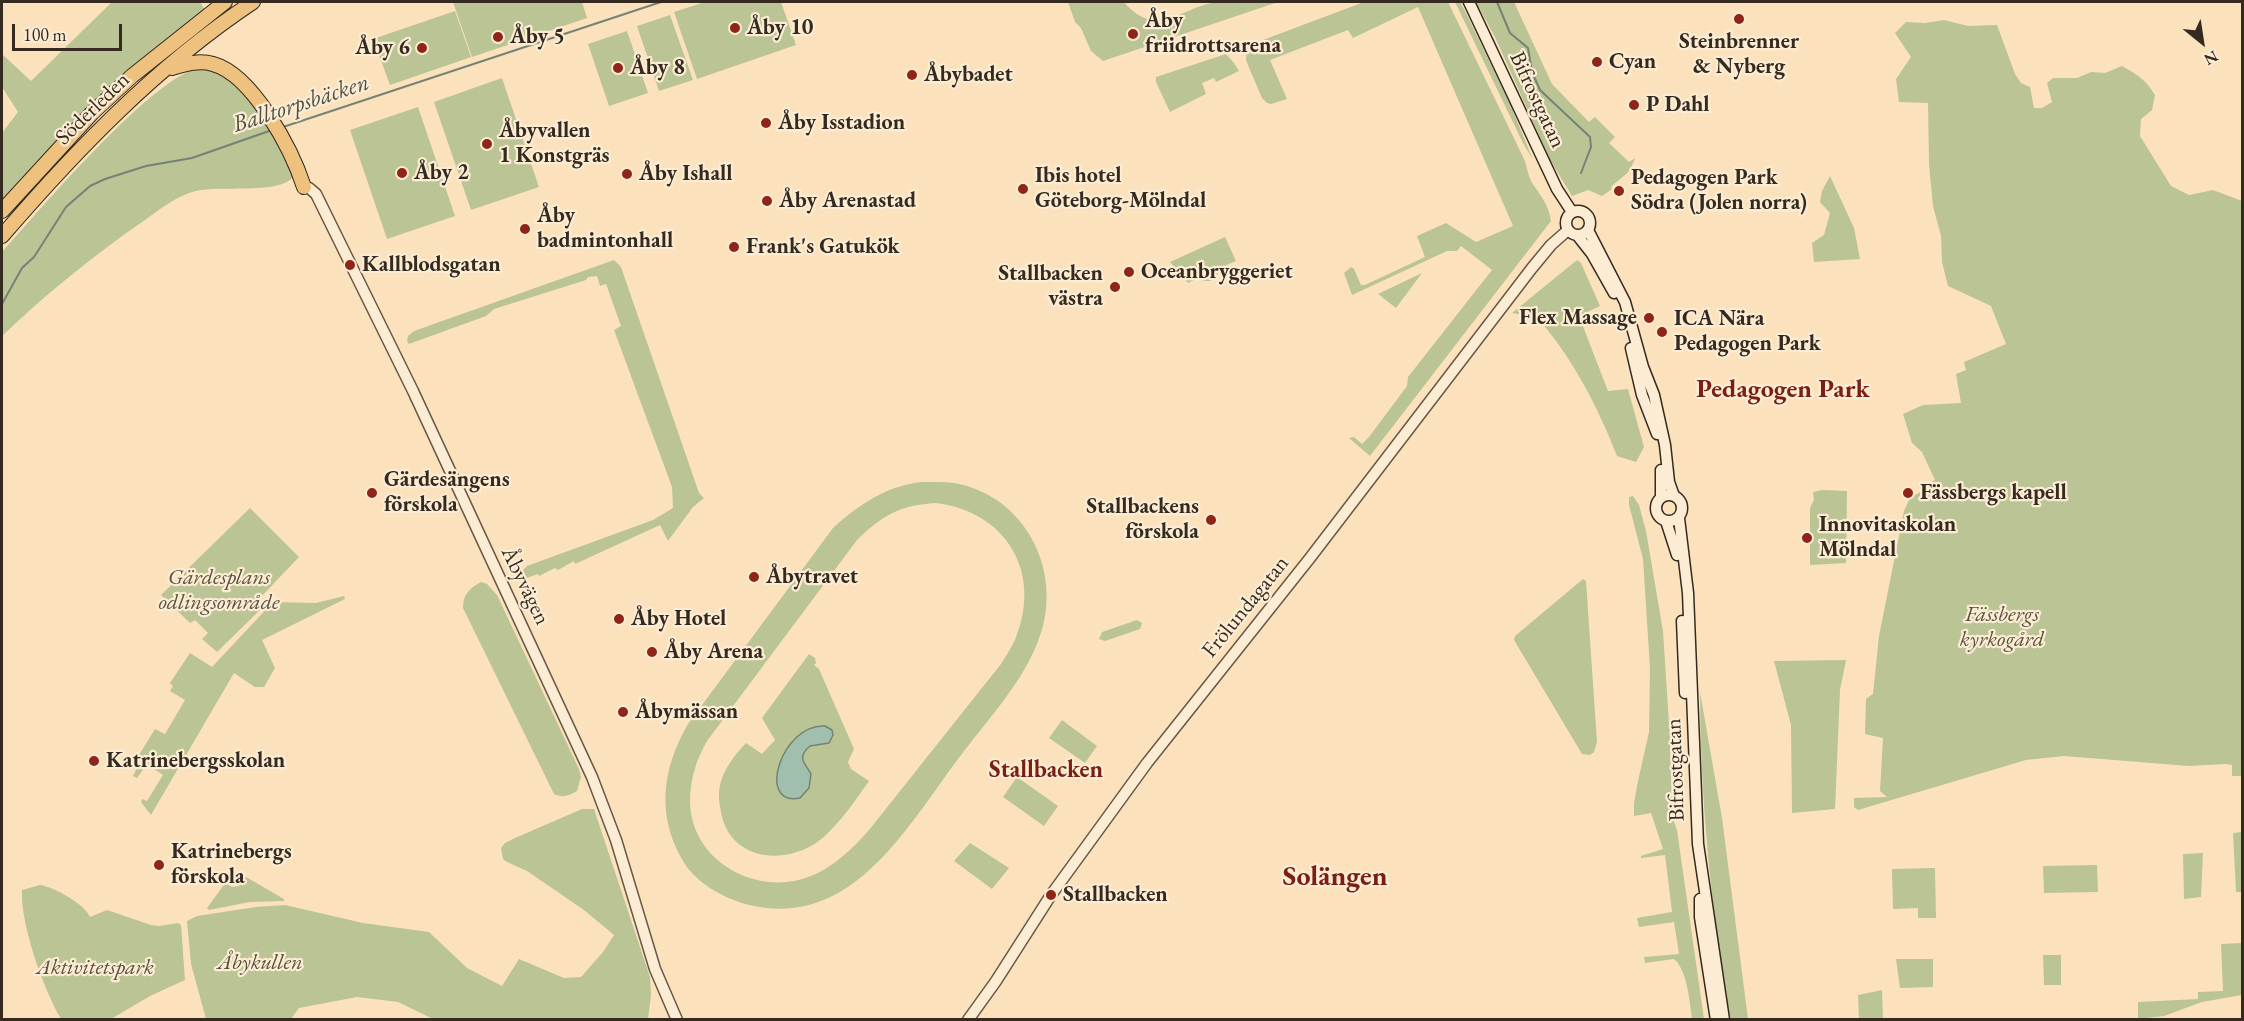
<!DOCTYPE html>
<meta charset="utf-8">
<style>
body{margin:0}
#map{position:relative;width:2244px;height:1021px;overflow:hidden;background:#fbe2bd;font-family:"EB Garamond",serif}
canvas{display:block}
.frame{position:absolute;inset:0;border:3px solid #342a1f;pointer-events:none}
.north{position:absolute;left:2172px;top:12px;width:60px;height:60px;-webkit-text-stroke:4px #fcecd4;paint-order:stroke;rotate:150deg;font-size:16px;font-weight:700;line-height:24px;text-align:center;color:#342a1f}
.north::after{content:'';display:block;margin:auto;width:21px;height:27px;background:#342a1f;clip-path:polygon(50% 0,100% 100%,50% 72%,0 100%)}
.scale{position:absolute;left:12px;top:24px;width:110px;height:27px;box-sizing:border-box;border:3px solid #342a1f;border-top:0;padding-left:8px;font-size:18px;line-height:21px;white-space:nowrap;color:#342a1f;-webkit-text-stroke:4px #fcecd4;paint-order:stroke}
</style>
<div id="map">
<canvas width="2244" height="1021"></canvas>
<div class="frame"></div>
<div class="north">N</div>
<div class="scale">100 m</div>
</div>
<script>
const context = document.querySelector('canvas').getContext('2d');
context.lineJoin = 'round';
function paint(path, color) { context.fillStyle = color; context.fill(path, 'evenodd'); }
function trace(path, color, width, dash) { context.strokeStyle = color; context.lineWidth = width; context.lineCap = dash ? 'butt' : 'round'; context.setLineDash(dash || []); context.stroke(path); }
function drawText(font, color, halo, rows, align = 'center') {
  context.font = font + ' "EB Garamond",serif'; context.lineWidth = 4.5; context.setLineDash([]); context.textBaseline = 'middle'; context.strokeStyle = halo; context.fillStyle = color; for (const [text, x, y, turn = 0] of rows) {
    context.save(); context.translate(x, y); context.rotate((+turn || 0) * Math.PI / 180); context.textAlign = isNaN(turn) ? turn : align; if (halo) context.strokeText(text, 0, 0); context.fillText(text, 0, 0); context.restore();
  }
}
const green = new Path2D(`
 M112,2H200L205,10C129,65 64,131 2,201V133L18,112L2,87V54L31,81Z
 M453,2H582L587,18L472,57Z
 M705,2H781L796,45L697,79L674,12Z
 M1068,2H1124C1156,40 1181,7 1217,2C1237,0 1259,1 1278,2L1103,61L1091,51L1081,28L1075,22Z
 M1364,2H1448L1525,161C1527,168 1528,175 1531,181C1539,194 1549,204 1551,221L1370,456L1349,438L1354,437L1362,444L1369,437L1407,386L1408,377L1492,270L1461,246L1457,251H1447L1352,295L1344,273L1351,267L1354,269L1361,285H1365L1425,257L1417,236L1446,223L1476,242L1513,226L1418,7L1353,38L1348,30L1270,60L1287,99L1271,104L1267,103L1262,98L1250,70L1246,60L1247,46Z
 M1455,2H1460L1465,11L1511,106L1533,160L1523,143Z
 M1476,2H1514L1552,84L1589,122L1595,117L1615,137L1609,143L1629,162L1635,158C1629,176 1623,175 1611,187L1612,189L1602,196L1588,190L1572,196L1550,160L1495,37Z
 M455,11L471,57L390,85L373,39Z
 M670,15L693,80L659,91L637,26Z
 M1944,20L1968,26L1997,25L2015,74L2021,83L2030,87L2034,108H2042L2052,102L2047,83L2053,78H2077L2091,72L2105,73L2122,66C2138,75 2145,79 2155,95L2152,110L2141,119L2140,136L2171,186L2189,195L2213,190L2242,201V776H2232V765L2226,764L2189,766L2064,756L2026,760L1858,810L1854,807V798L1887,797L1880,791L1883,738L1865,734L1866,699L1873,694L1879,636L1904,511L1910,498L1927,488L1926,485L1935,480L1922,452L1912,443L1903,414L1923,405L1961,403L1956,374L1966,370L1964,362L2006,344L1991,306L1948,286L1942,262L1941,236L1933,206L1929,164L1928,103L1899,102L1896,79L1911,57L1895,33L1906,22L1925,23Z
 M627,31L648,93L609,106L588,44Z
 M1226,54L1234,63L1239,71L1216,82L1214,78L1202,83L1206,94L1170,112L1156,82V77Z
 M199,68C252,74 275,134 294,176C281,195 220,185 196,191C178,195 160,209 145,220C94,255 46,294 2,336V252C38,212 152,77 199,68Z
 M502,78L539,187L471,210L434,102Z
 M418,107L455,216L387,239L350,130Z
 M1830,176L1854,228L1860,259L1814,262L1812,243L1824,235L1830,213L1820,202L1822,191Z
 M1225,237L1236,261C1232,263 1224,265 1222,269C1211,282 1214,283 1196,279L1188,283L1170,262Z
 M614,260L621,267L699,493L704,498L693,507L668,541L660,525L575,564L574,561L558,570L555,568L539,576L538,574L521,580L519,574L527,566L653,520L673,508L672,487L614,330L621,326L606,284L600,286L597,276L588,277L586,280L494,309L486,316L409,344L407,341L408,336L414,331Z
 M1577,260L1581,263L1600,306L1579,316L1608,391L1628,389L1644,447L1636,462L1617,456C1597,405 1573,359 1537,317L1512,313Z
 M1422,273L1396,308L1378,294Z
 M922,482C937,482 953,481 967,486C1033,506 1064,581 1037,644C1020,686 985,723 958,759C905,830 850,932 745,904C722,897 696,883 683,861C656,815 662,769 688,724L833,528C858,505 888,485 922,482ZM936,503C1007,512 1043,573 1015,640C1011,648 1006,656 1001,664L869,830C850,852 824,876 794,881C744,890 691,855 690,802C690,780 696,760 707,741L857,540C883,515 900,505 936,503Z
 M1822,490L1847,491L1846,563L1810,565V508L1814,500L1813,492Z
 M1633,496L1639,505L1646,531L1663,631L1670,739L1672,816L1677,830L1704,1019H1692C1690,1004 1687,969 1674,959L1645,963L1644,957L1679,954L1674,922L1639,927L1637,918L1672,912L1665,855L1641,858V856L1663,849L1651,813L1634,816V803L1638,781L1649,732L1650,668L1643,559L1629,505V497Z
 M250,508L299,557L257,601L262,608L217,652L202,639L208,633L195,620L190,623L161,595Z
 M1583,579L1586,581L1597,742L1594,752L1590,755L1582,754L1514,640L1515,636Z
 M481,582L487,584L497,595L579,769L581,777L577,791C568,796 563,798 554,794L463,608C463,594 469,589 481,582Z
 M344,596L345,599L262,640L275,668L264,687H255L234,673L151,815L141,802L142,799L147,801L163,775L147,764L137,778L133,776L142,758L139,755L155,729L165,734L185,700L170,691L173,686L170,683L190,653L212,667L273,602L316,603Z
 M1137,620L1142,623L1140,629L1105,641L1099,639L1102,632Z
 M809,654L815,658L816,663L814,665L819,669L854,749L848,762L851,769L869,781C855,801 832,835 811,846C776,865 729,857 721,812C719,803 718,794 720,785C724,768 735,755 746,743L762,754L775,740L762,718Z
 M1846,660L1840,690L1835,809L1792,813L1791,725L1774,661Z
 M1700,692L1722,818L1748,1019H1729C1712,911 1700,802 1700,692Z
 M1062,720L1097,746L1085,763L1049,738Z
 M1017,777L1058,806L1044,826L1003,797Z
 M582,809H594L650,977L651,995L648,1019H433L398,1002L357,997L299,1008L291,1019H206L191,964L187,921L197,916L256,907L285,905L363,923L429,932L467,968L502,986L519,959L564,978L581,977L603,952L614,935L584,910L527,871L507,862L503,859L501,848L505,843L515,838Z
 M2242,832V892H2236L2233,833Z
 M970,843L1009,868L992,889L954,861Z
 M2203,853L2201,897L2184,899L2183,854Z
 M2097,865L2098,892L2044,893L2043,866Z
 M1935,868L1936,918H1918V908L1893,909L1892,869Z
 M246,877L284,899V901L250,902L209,910L207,908L226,882L232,887L239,886Z
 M40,885C54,887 85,904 90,917L107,910L151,925L159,926L178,923L181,925L185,980L150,996L111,1019H61C44,990 20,924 22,890Z
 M2242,943V995L2202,1002L2164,1016L2138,1019V1002L2198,999V992L2223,991L2221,944Z
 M2043,955H2061V985H2044Z
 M1896,959H1933V987L1900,988Z
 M1882,990L1883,1019H1859L1858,995Z`);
const water = new Path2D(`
 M825,726L832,730L833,735L829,743L810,746C796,758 805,763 811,774L809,788L800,798C755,807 782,723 825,726Z`);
const stream = new Path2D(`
 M1497,2L1510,33L1528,48L1532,72L1540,90L1590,137L1591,147L1581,173
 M283,127L661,2
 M2,304L22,268L34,257L66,207L90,186L105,179L146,166L192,158L272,130`);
const tertiary = new Path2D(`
 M304,187L309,188L316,194L413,391L592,777L616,840L655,969L677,1020
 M968,1020L996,981L1051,895L1147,763L1310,558L1532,268L1551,245L1568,230`);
const secondary = new Path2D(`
 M1469,2L1557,189L1572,212
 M1566 223a12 12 0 1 1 24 0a12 12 0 1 1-24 0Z
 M1588,230L1625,302L1643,367L1654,395L1665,445L1669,482L1674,496
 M1577,235L1592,254L1614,293
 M1631,348L1642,395L1657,434
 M1656 508a13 13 0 1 1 26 0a13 13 0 1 1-26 0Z
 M1661,498V470
 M1679,518L1688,593L1698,844L1724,1020
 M1666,521L1677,555
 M1682,621L1685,693
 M1700,899V917L1716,1020`);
const trunk = new Path2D(`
 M172,68C186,64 199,60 213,64C253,75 292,150 304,187
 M2,211L92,113L132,76L225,2
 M2,236C77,149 157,66 253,2`);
const markers = [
 [1739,19,6,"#8f2418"],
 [735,28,6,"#8f2418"],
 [1133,34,6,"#8f2418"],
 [498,37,6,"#8f2418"],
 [422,48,6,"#8f2418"],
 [1597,62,6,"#8f2418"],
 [618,68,6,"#8f2418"],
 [912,75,6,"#8f2418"],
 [1634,105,6,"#8f2418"],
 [766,123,6,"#8f2418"],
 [487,144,6,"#8f2418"],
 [402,173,6,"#8f2418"],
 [627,174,6,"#8f2418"],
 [1023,189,6,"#8f2418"],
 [1619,191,6,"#8f2418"],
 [767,201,6,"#8f2418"],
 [525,229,6,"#8f2418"],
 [734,247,6,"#8f2418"],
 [350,265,6,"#8f2418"],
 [1129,272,6,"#8f2418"],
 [1115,287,6,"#8f2418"],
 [1649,318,6,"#8f2418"],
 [1662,332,6,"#8f2418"],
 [372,493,6,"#8f2418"],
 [1908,493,6,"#8f2418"],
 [1211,520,6,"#8f2418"],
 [1807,538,6,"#8f2418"],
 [754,577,6,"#8f2418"],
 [619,619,6,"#8f2418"],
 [652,652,6,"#8f2418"],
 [623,712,6,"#8f2418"],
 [94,761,6,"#8f2418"],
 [159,865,6,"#8f2418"],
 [1051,895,6,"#8f2418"]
];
const poiNames = [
 ["Åby",1145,21],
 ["friidrottsarena",1145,46],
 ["Åby 10",747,28],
 ["Åby 5",510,37],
 ["Steinbrenner",1739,42,"center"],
 ["& Nyberg",1739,67,"center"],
 ["Åby 6",410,48,"right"],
 ["Cyan",1609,62],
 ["Åby 8",630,68],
 ["Åbybadet",924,75],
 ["P Dahl",1646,105],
 ["Åby Isstadion",778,123],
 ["Åbyvallen",499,131],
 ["1 Konstgräs",499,156],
 ["Åby 2",414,173],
 ["Åby Ishall",639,174],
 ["Ibis hotel",1035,176],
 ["Göteborg-Mölndal",1035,201],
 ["Pedagogen Park",1631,178],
 ["Södra (Jolen norra)",1631,203],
 ["Åby Arenastad",779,201],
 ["Åby",537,216],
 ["badmintonhall",537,241],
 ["Frank's Gatukök",746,247],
 ["Kallblodsgatan",362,265],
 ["Oceanbryggeriet",1141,272],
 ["Stallbacken",1103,274,"right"],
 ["västra",1103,299,"right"],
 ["Flex Massage",1637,318,"right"],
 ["ICA Nära",1674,319],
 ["Pedagogen Park",1674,344],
 ["Gärdesängens",384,480],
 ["förskola",384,505],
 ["Fässbergs kapell",1920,493],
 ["Stallbackens",1199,507,"right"],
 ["förskola",1199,532,"right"],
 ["Innovitaskolan",1819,525],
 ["Mölndal",1819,550],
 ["Åbytravet",766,577],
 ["Åby Hotel",631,619],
 ["Åby Arena",664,652],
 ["Åbymässan",635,712],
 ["Katrinebergsskolan",106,761],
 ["Katrinebergs",171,852],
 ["förskola",171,877],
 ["Stallbacken",1063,895]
];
const streetNames = [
 ["Bifrostgatan",1537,100,65],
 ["Söderleden",93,109,-44],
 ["Åbyvägen",525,586,64],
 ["Frölundagatan",1246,607,-51],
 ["Bifrostgatan",1676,770,-92]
];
const parkNames = [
 ["Gärdesplans",219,578],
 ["odlingsområde",219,603],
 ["Fässbergs",2002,615],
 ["kyrkogård",2002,640],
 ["Åbykullen",260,963],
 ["Aktivitetspark",95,968]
];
const waterNames = [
 ["Balltorpsbäcken",301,104,-18]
];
const neighbourhoodNames = [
 ["Stallbacken",1046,770]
];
const quarterNames = [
 ["Pedagogen Park",1783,390]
];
const districtNames = [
 ["Solängen",1335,877]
];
paint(green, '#bbc494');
paint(water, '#a0bfac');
trace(water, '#758374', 1.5);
trace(stream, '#758374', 2);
trace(tertiary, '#665846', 13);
trace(secondary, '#342a1f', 13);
trace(trunk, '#342a1f', 16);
trace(tertiary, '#fcecd4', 10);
trace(secondary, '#fcecd4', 10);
trace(trunk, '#eec17e', 14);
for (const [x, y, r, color] of markers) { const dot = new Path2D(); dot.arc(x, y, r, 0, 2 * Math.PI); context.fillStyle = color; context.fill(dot); trace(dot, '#fcecd4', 2); }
drawText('bold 22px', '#342a1f', '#fcecd4', poiNames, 'left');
drawText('22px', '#342a1f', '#fcecd4', streetNames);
drawText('italic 22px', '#56503c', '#fcecd4', parkNames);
drawText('italic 24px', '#4f4f42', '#fcecd4', waterNames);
drawText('bold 24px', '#7a1f14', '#fcecd4', neighbourhoodNames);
drawText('bold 26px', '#7a1f14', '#fcecd4', quarterNames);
drawText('bold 28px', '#7a1f14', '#fcecd4', districtNames);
</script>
